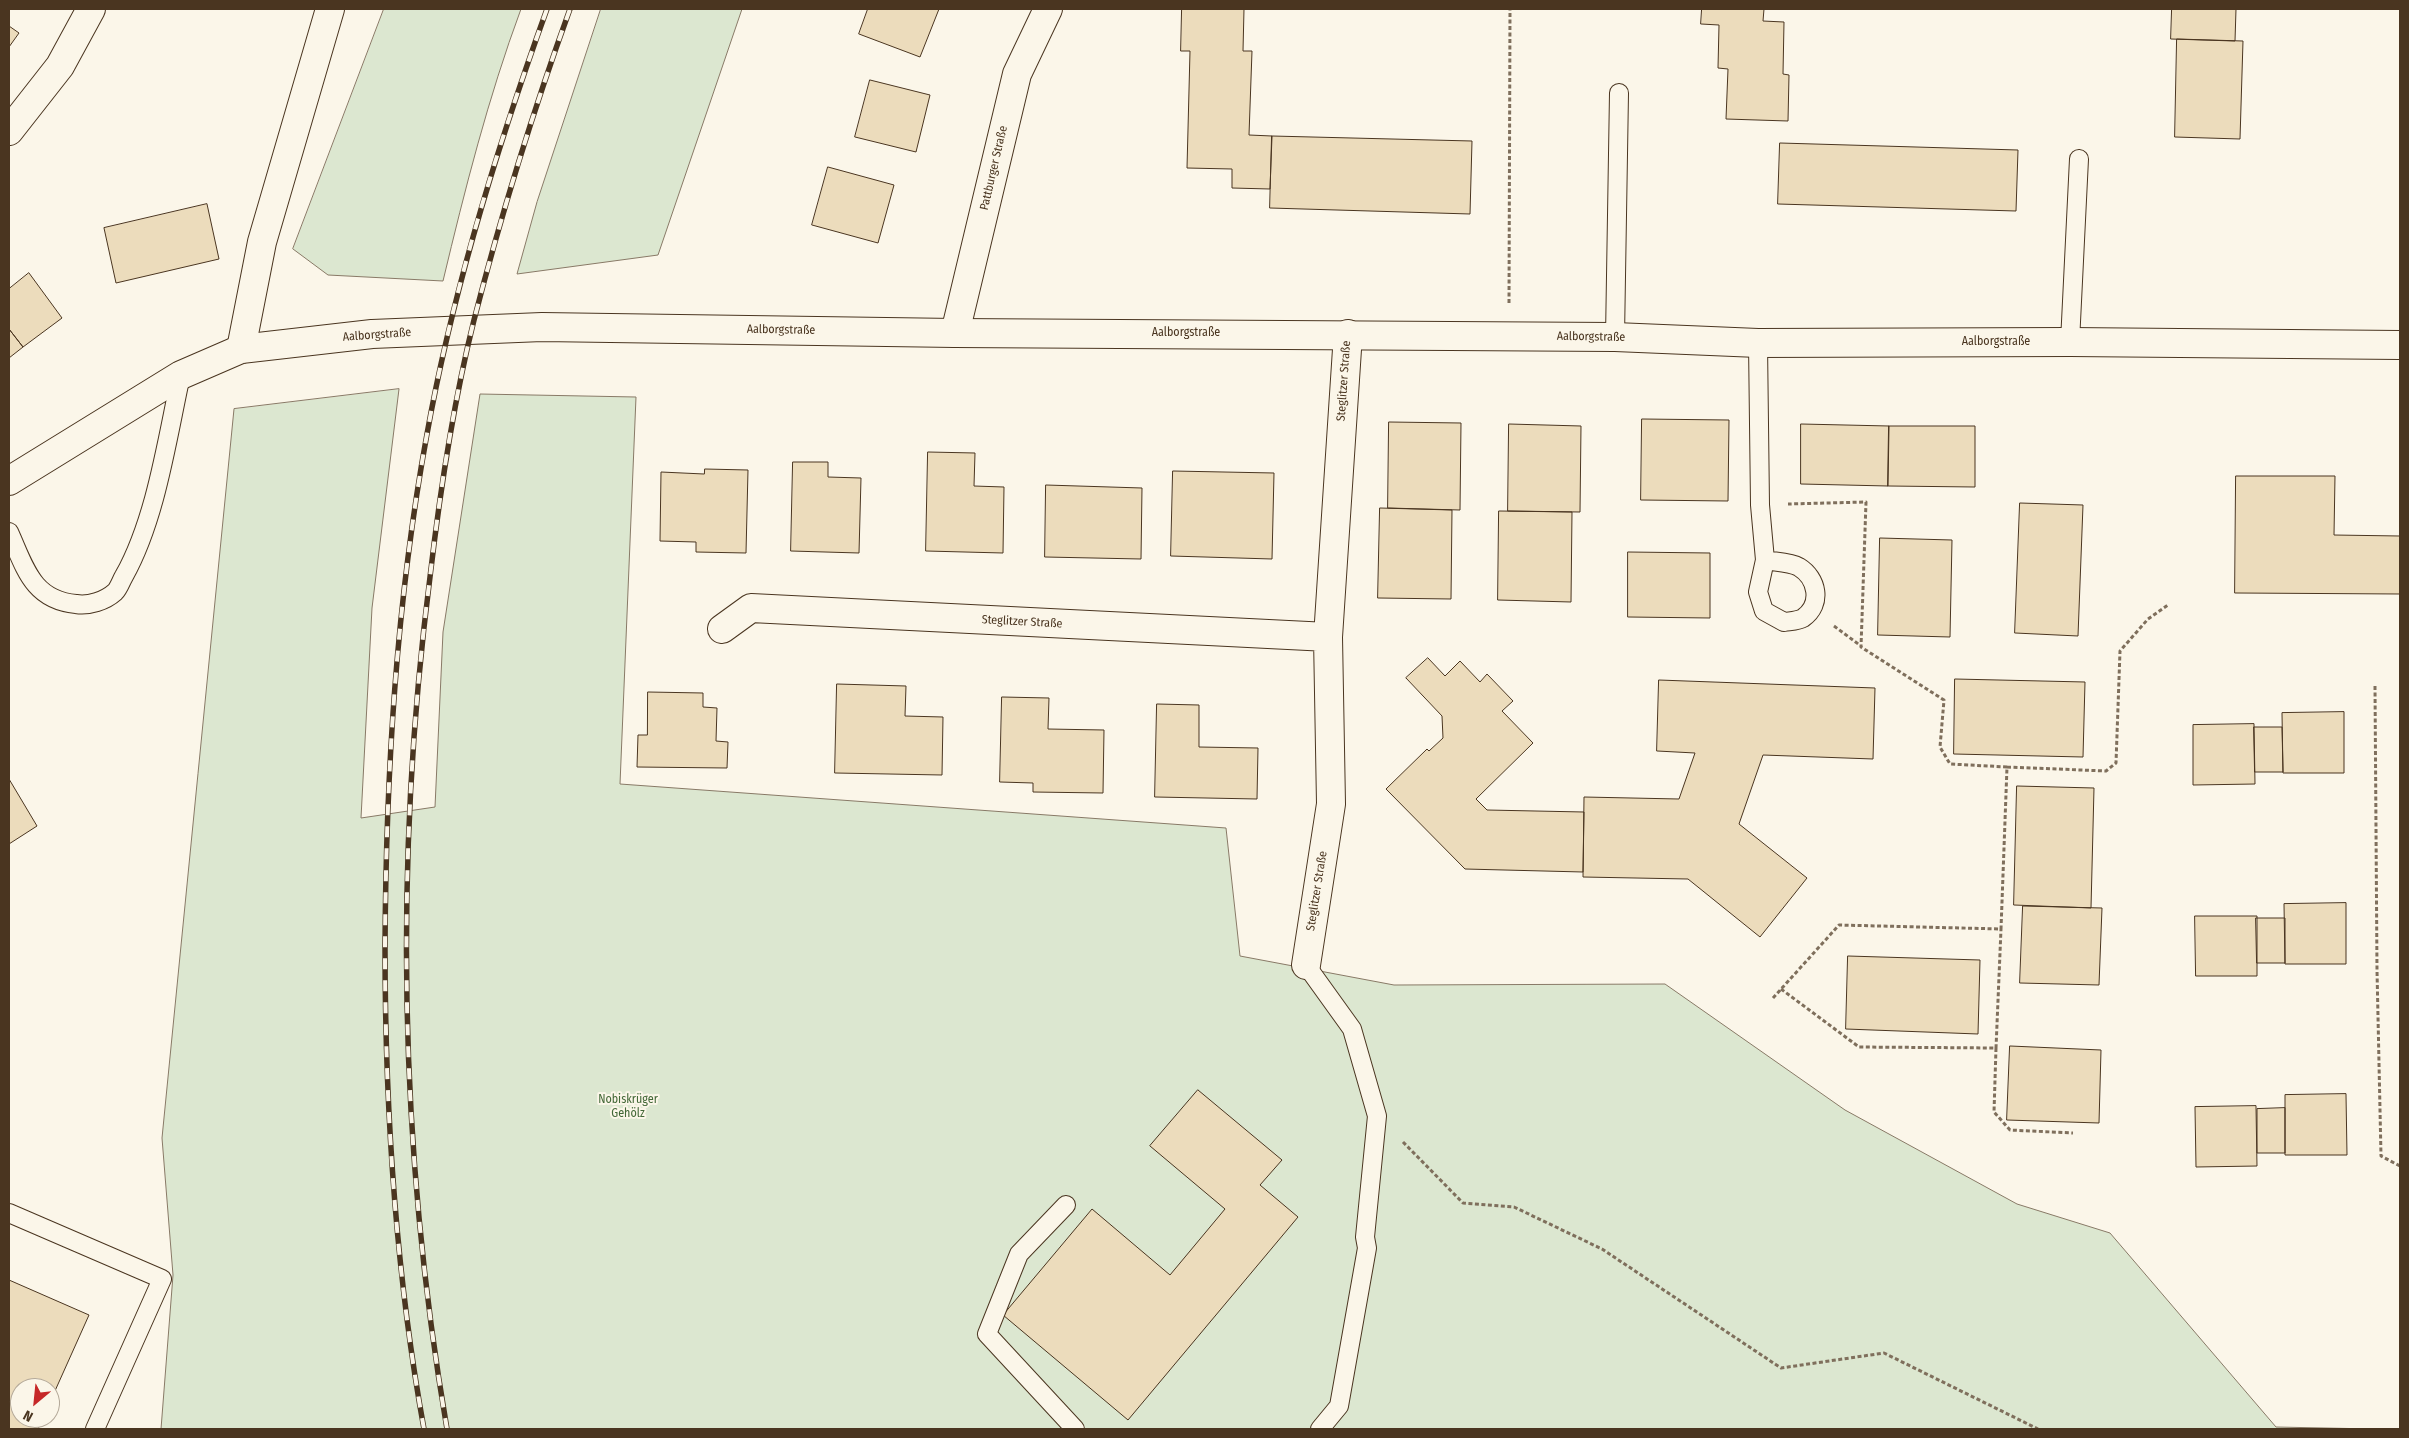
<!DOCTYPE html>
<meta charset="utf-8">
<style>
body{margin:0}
#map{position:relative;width:2409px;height:1438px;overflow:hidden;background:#fbf6e9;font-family:"Fira Sans Condensed",sans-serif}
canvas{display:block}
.frame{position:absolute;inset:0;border:10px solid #4a3520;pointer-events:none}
.north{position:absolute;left:10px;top:1378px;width:50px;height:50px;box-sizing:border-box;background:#fbf6e9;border:1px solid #b4a999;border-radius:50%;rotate:208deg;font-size:14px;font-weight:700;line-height:20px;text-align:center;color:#4a3520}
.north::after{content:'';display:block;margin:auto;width:18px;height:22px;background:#c62828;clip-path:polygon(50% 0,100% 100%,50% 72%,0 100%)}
</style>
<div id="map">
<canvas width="2409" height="1438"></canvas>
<div class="frame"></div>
<div class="north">N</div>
</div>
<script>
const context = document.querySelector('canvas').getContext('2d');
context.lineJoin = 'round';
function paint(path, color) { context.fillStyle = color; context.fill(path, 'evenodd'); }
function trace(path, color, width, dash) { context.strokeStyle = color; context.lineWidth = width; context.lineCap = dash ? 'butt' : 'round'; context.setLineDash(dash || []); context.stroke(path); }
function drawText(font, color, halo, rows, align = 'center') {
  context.font = font + ' "Fira Sans Condensed",sans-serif'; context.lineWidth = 4; context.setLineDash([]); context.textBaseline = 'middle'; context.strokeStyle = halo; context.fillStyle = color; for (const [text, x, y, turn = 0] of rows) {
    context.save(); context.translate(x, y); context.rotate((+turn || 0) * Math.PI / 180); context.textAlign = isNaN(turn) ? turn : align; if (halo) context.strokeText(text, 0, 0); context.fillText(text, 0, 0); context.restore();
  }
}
const green = new Path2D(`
 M384,9H521C488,98 465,189 443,281L328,275L293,249Z
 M601,9H742L658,255L517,274L537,202Z
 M399,389L372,608L361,818L435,807L443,632L480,394L636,397L620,784L1226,828L1240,956L1394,985L1665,984L1845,1110L2017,1204L2110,1233L2276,1427L2374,1429H161L173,1275L162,1138L234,409Z`);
const building = new Path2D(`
 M868,9H939L920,57L859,34Z
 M1182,9H1244L1243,51H1252L1249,135L1272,136L1270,189L1232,188V169L1187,168L1190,51H1181Z
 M1702,9H1764L1763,21L1784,22L1783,74L1789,75L1788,121L1726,119L1728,69L1718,68L1719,25L1701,24Z
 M2172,9H2236L2235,41L2171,39Z
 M9,26L19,33L9,47Z
 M2177,39L2243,41L2240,139L2175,137Z
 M870,80L930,95L916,152L855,137Z
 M1272,136L1472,141L1470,214L1270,208Z
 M1780,143L2018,150L2016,211L1778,204Z
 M828,167L894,185L878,243L812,225Z
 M207,204L219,259L116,283L104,228Z
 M29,273L62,318L23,347L9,329V289Z
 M9,329L23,347L9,358Z
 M1642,419L1729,420L1728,501L1641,500Z
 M1389,422L1461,423L1460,510L1388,508Z
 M1509,424L1581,426L1580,512L1508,511Z
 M1801,424L1889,426L1888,486L1801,484Z
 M1889,426H1975V487L1888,486Z
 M928,452L975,453L974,486L1004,487L1003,553L926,551Z
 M793,462H828V477L861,478L859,553L791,551Z
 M705,469L748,470L746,553L696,552V542L660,541L661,472L704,474Z
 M1173,471L1274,473L1272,559L1171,556Z
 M2236,476H2335L2334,535L2400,536V594L2235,593Z
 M1046,485L1142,488L1141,559L1045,557Z
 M2020,503L2083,505L2078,636L2015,633Z
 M1380,508L1452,510L1451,599L1378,598Z
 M1499,511L1572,512L1571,602L1498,600Z
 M1880,538L1952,540L1950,637L1878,635Z
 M1628,552L1710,553V618L1628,617Z
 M1428,658L1445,676L1460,661L1480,682L1487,674L1513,701L1502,711L1533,743L1476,799L1487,810L1584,812L1583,872L1465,869L1386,789L1427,749L1429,751L1443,738L1442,716L1406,678Z
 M1955,679L2085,682L2083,757L1954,754Z
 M1659,680L1875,688L1873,759L1763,755L1739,824L1807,878L1760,937L1688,879L1583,877L1584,797L1679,799L1695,753L1657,751Z
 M837,684L906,686L905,716L943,717L942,775L835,773Z
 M648,692L703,693V707L717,708L716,741L728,742L727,768L637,767L638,735H647Z
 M1002,697L1049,698L1048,729L1104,730L1103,793L1033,792V783L1000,782Z
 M1157,704L1199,705V747L1258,748L1257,799L1155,797Z
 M2344,712V773H2283L2282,713Z
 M2254,724L2255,784L2193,785V725Z
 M2254,727H2282L2283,772H2255Z
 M9,779L37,826L9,844Z
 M2017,786L2094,788L2091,908L2014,905Z
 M2346,903V964H2285L2284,904Z
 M2023,906L2102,908L2099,985L2020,983Z
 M2195,916H2257V976H2196Z
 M2256,918H2285V963H2257Z
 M1848,956L1980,960L1978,1034L1846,1029Z
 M2010,1046L2101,1050L2099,1123L2007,1120Z
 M1198,1090L1282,1160L1260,1185L1298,1217L1128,1420L1003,1315L1092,1209L1170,1275L1225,1209L1150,1146Z
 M2346,1094L2347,1155H2285V1095Z
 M2256,1106L2257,1166L2196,1167L2195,1107Z
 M2285,1108V1153H2257V1109Z
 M9,1280L89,1315L50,1402V1388H20V1418H43L38,1429H9Z`);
const path = new Path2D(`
 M1509,303L1510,9
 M1834,626L1861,646
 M2375,686L2377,970L2381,1156L2400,1166
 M2007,767L2106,771L2116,763L2120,651L2148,619L2168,605
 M1781,989L1859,1047L1996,1048L2001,929
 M1773,998L1839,925L2001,929L2007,767L1950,764L1940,747L1944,700L1861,647L1866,502L1788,504
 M1996,1048L1994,1112L2010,1130L2073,1133
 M1403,1142L1463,1203L1514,1207L1602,1249L1781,1368L1884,1353L2038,1429`);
const lane = new Path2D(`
 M1615,337L1619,93
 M2070,342L2079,159
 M1758,343L1760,505L1765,560L1758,592L1764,611L1784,622C1790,621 1798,621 1803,618C1823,604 1817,578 1799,567C1790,562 1775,562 1765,560
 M9,532C25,567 32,600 76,604C89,606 105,601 115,592C119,588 121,581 124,576C156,519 167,439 181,375
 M1306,965L1352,1029L1377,1116L1365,1237L1367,1248L1339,1406L1320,1429
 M1066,1205L1019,1254L987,1334L1075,1429
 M9,1213L162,1279L95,1429`);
const street = new Path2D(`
 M9,131L60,66L91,9
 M955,333L1017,74L1048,9
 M241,349L262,242L330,9
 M722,629L751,608L1328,637L1348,334
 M1306,965L1331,804L1328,637`);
const secondary = new Path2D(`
 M9,481L181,375L241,349L372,334L542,327L955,333L1615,337L1758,343L2070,342L2400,345`);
const rail = new Path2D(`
 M424,1429C395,1270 385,1107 385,946C386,774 396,603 427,434C453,289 497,147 547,9
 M447,1429C399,1149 394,859 430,577C440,491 453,404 474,320C501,215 533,111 570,9`);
const streetNames = [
 ["Pattburger Straße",994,168,-77],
 ["Aalborgstraße",781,330,1],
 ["Aalborgstraße",1186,333],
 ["Aalborgstraße",377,335,-4],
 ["Aalborgstraße",1591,337,1],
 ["Aalborgstraße",1996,342],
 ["Steglitzer Straße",1344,381,-86],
 ["Steglitzer Straße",1022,622,3],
 ["Steglitzer Straße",1317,891,-81]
];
const parkNames = [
 ["Nobiskrüger",628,1100],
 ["Gehölz",628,1114]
];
paint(green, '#dce7d0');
trace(green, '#887966', 1);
paint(building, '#ecdcbc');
trace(building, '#4a3520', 1);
trace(lane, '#4a3520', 20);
trace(street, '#4a3520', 30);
trace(secondary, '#4a3520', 30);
trace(path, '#7f6f5c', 3, [4, 2.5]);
trace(lane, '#fbf6e9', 18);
trace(street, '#fbf6e9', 28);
trace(secondary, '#fbf6e9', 28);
trace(rail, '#4a3520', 5.5);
trace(rail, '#fbf6e9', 4, [11]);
drawText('12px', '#4a3520', '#fbf6e9', streetNames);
drawText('12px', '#436837', '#fbf6e9', parkNames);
</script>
